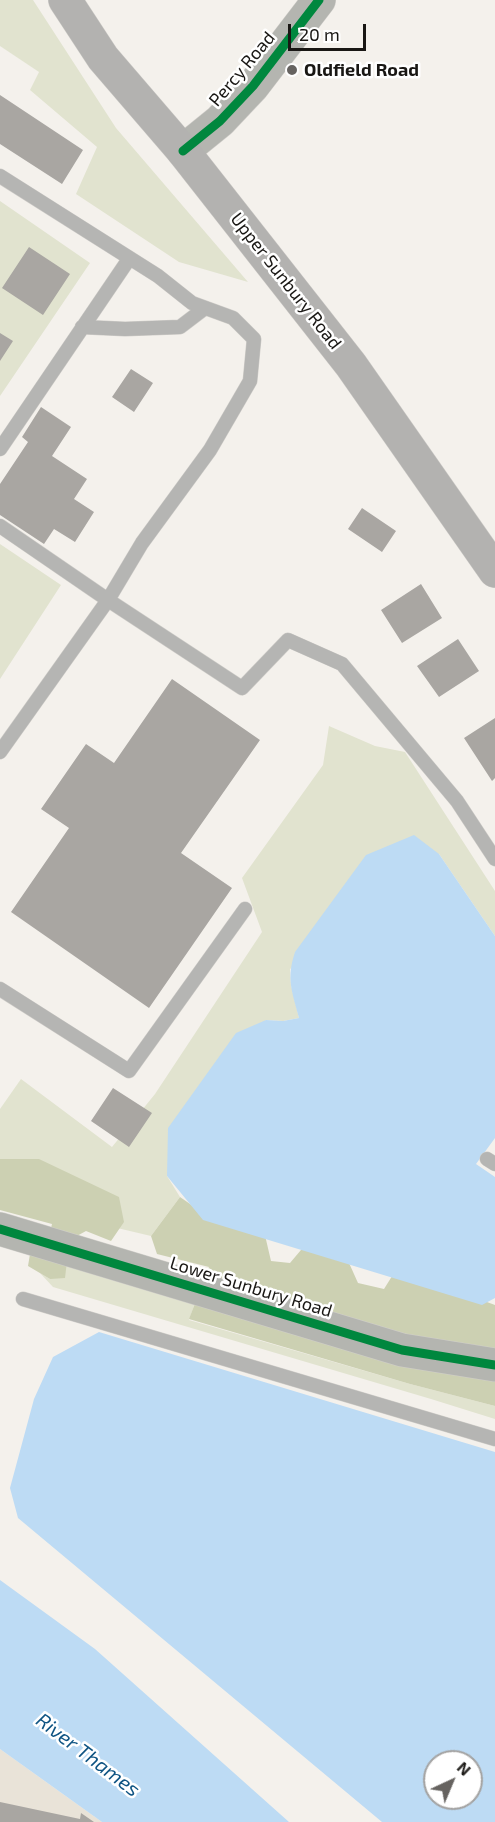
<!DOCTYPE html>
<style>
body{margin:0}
#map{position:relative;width:495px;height:1822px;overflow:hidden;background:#f4f1ec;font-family:"Exo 2",sans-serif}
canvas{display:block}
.north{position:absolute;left:423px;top:1750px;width:60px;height:60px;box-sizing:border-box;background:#fff;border:2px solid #a3a2a1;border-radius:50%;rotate:44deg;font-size:16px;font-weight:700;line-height:24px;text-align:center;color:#191714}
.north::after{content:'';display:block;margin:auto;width:21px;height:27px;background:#666360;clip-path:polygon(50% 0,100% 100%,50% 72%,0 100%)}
.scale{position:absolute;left:288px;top:24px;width:78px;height:27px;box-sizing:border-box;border:3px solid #191714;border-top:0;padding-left:8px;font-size:18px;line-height:21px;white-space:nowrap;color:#191714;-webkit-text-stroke:4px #fff;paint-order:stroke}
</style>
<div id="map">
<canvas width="495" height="1822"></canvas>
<div class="north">N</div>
<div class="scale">20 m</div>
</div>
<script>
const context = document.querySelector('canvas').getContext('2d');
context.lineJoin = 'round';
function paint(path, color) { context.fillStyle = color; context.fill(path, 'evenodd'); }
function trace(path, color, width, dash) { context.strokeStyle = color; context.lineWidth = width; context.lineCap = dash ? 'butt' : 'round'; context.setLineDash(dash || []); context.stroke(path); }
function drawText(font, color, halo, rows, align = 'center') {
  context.font = font + ' "Exo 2",sans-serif'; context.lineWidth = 5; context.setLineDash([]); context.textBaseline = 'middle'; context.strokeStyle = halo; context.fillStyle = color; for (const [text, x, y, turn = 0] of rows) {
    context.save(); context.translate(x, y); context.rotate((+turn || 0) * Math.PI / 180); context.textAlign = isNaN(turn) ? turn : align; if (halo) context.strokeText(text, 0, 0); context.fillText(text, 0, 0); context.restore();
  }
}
const built = new Path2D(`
 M0,1749L102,1822H0Z`);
const green = new Path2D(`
 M0,0H33L116,128L248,282L179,262L76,194L97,147L30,90L39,72L0,46Z
 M0,201L90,263L0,396Z
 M0,544L61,585L0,679Z
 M329,726L375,746L405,752L495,891V936L439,854L290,969L291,985L299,1018L283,1021L266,1020L167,1176L180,1197L151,1236L113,1227L0,1184V1109L21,1079L112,1147L155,1094L262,932L242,878L323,765Z
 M67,1265L195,1303L189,1320L410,1384L495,1406V1419L431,1399L53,1287L40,1273L50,1279Z`);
const forest = new Path2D(`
 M0,1159H39L119,1197L124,1222L111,1241L86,1231L75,1237L67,1261L65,1278L50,1279L28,1266L31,1248L50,1233L52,1224L0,1210Z
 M180,1197L203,1213L264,1231L271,1261L290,1263L306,1244L345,1254L358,1283L384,1289L394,1273L425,1279L495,1305V1406L410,1384L189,1319L209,1267L157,1254L151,1236Z`);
const water = new Path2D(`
 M414,835L439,854L495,936V1138L476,1164L495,1177V1298L482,1305L203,1220L167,1176L168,1128L236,1033L266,1020L283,1021L299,1018C292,991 286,979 295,952L366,855Z
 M99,1332L495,1452V1822H382L18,1518L10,1488L34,1399L53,1357ZM435,1762H471V1798H435Z
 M0,1580L95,1649L289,1822H102L0,1749Z`);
const building = new Path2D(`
 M0,95L83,150L62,184L0,144Z
 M29,247L70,274L43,315L2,288Z
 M0,333L13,341L0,361Z
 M131,369L153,383L134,412L112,397Z
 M41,407L71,427L52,456L87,479L74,499L94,512L75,542L54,529L44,544L0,515V484L28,442L22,437Z
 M362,508L396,531L382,552L348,529Z
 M421,584L442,618L402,643L381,610Z
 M458,639L479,671L439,697L417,666Z
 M172,679L260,740L181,853L232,888L149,1008L11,912L69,828L41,809L86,744L114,763Z
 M495,718V778L492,781L464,738Z
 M113,1088L152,1113L129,1147L91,1121Z
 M0,1802L80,1819L81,1813L94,1822H0Z`);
const lane = new Path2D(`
 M0,176L158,276L192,303L233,318L254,339L250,381L210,450L142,543L108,600L0,526
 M82,327L125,329L180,327L205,308
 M0,449L129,259
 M0,752L108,600L242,688L288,640L342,664L457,801L495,859
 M0,989L129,1071L245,909
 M487,1159L495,1164
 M23,1299L495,1439`);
const secondary = new Path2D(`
 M183,151L220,121L253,86L319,0
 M0,1229L402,1350L495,1365`);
const highway = new Path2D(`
 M65,0L103,58L183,151L351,365L495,571`);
const cycleway = new Path2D(`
 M183,151L220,121L253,86L319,0
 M0,1229L402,1350L495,1365`);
const markers = [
 [292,70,6,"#666360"]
];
const streetNames = [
 ["Percy Road",242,69,-50],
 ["Upper Sunbury Road",286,281,52],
 ["Lower Sunbury Road",251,1287,17]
];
const poiNames = [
 ["Oldfield Road",304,70]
];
const waterNames = [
 ["River Thames",88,1755,37]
];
paint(built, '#e9e3d8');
paint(green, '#e1e3cf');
paint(forest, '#ccd0b2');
paint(water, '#bddbf4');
paint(building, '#a9a6a2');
trace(lane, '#d0ceca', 15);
trace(secondary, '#d0ceca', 34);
trace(highway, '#d0ceca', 34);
trace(lane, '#b5b5b3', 14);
trace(secondary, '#b4b5b0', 33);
trace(highway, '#b3b2b0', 33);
trace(cycleway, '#00873e', 9);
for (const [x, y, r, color] of markers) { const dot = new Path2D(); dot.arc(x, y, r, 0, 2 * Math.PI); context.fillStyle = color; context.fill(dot); trace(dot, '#fff', 2); }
drawText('18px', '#191714', '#fff', streetNames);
drawText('bold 18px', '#191714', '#fff', poiNames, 'left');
drawText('italic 20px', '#0f5483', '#fff', waterNames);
</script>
